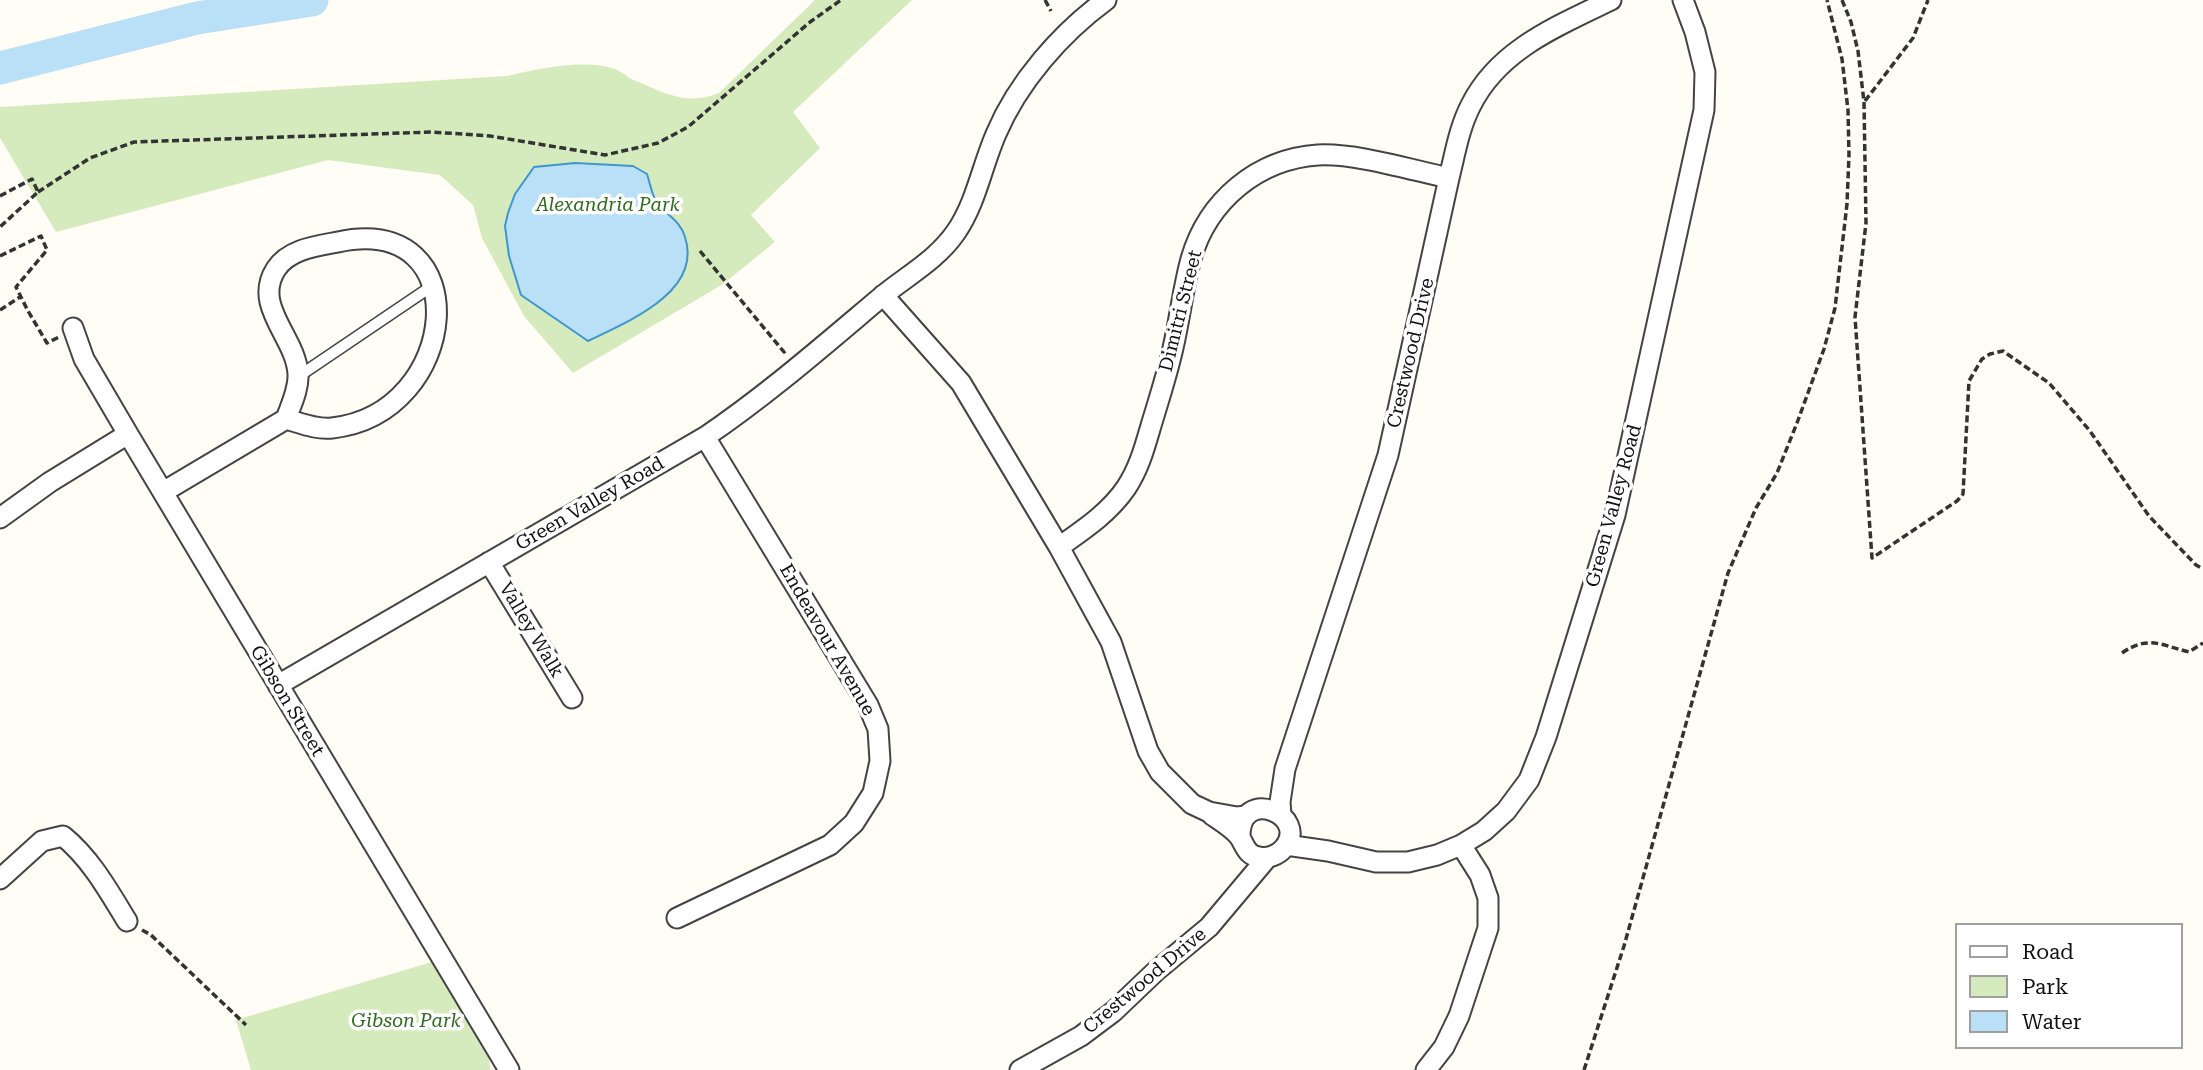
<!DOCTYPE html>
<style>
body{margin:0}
#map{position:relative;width:2203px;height:1070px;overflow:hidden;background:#fffdf5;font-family:"Roboto Serif",serif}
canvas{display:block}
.legend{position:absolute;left:1955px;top:923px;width:228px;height:126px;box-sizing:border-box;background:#fff;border:2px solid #a0a0a0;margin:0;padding:9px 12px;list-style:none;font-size:21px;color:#111}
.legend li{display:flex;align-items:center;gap:14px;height:35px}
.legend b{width:35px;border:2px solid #a0a0a0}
</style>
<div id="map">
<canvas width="2203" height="1070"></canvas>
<ul class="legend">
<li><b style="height:9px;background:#fff"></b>Road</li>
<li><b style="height:19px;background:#d5ebbd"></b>Park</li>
<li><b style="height:19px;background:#b9e0f7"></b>Water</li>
</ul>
</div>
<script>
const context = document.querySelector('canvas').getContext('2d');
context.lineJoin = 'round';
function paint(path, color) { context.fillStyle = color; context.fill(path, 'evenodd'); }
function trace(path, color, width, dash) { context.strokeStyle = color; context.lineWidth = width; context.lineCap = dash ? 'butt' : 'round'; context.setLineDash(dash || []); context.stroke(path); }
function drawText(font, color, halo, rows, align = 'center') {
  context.font = font + ' "Roboto Serif",serif'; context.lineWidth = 7; context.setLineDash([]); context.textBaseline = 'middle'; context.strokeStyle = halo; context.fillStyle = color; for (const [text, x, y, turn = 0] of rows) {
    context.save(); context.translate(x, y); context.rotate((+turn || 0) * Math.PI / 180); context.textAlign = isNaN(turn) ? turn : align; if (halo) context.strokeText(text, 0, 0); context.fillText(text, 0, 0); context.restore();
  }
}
const green = new Path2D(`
 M815,0H912L793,112L820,148L751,215L775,242L723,284L573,373L524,316L482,238L473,205L440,175L328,160L56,232L0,138V107L507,76C537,69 605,53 629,78C662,91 684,107 719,93Z
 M432,962L489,1056L490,1070H251L236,1020Z`);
const water = new Path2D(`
 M575,163L633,166L647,174C650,183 652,197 658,204C667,215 681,222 685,237C703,292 627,322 588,341L521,295L509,256L505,226L508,213L515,194L534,167Z`);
const river = new Path2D(`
 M0,68L197,18L312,0`);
const path = new Path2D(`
 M1045,0L1051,11
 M1842,0L1851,22L1858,51L1864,102L1866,223L1855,317L1872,558L1957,501L1963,494L1969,381L1982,359L1990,354L2003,351L2049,383L2090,431L2149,516L2196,565L2203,569
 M1865,101L1913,38L1928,0
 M38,192L90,158L134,142L432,132L490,136L605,155L658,143L688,127L810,22L841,0
 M0,196L32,179L38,192L0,227
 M700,251L784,352L787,350
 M0,256L41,236L47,250L16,287L28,311L47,343L59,337
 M0,310L20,297
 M2122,653C2148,635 2161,645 2189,652L2203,643
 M142,930L151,935L246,1025
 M1584,1070L1624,946L1728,573L1756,508L1777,473L1797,423L1824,349L1835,308L1847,204L1849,155L1848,110L1842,59L1827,0`);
const service = new Path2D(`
 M299,376L432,286`);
const minor = new Path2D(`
 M883,295L961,383L1059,547L1111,642L1148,751L1160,772L1192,804L1209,812L1237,817L1246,816
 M73,328L84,359L128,434L509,1070
 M163,492L286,419C300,423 317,430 332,428C461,414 479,212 338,242C317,246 289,249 276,269C252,306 296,337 298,374C299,389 291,405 286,419
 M0,518L50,482L128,434
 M1059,547C1083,530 1109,513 1126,488C1138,470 1144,450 1150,429C1158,402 1167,375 1173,348C1180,318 1183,288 1191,259C1208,200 1258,159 1318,155C1356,153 1411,170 1449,178
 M489,562L572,698
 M278,685L705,437C767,395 823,346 880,298C906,276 936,261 956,232C976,203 982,166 996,134C1018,82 1061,33 1106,0
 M1212,815C1221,821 1231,827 1238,835C1245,843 1245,855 1259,857C1268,859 1278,855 1284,848C1311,815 1239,785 1240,837
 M1281,815L1280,802L1285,769L1388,455L1449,178C1455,154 1459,128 1471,105C1499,49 1558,26 1611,0
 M1286,845L1328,851L1376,862H1408L1437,855L1461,845L1484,831L1506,811L1529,780L1546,737L1615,515L1704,110L1705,72L1695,32L1683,0
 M0,879L42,841L63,836C91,859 108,890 127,921
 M677,918L830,845L854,823L873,793L880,761L878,729L868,705L705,437
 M1020,1070L1081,1036L1113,1012L1156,971L1209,927L1267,858
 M1426,1070L1444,1047L1459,1016L1488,928V898L1480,875L1461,845`);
const parkNames = [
 ["Alexandria Park",608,205],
 ["Gibson Park",406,1021]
];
const streetNames = [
 ["Dimitri Street",1181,311,-76],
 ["Crestwood Drive",1411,353,-77],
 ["Green Valley Road",590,504,-30],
 ["Green Valley Road",1614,506,-75],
 ["Valley Walk",531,630,59],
 ["Endeavour Avenue",827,640,60],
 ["Gibson Street",287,701,59],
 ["Crestwood Drive",1145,981,-40]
];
paint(green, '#d5ebbd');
paint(water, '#b9e0f7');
trace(water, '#3f96cf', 2);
trace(river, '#b9e0f7', 33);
trace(service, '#444', 13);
trace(minor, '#444', 23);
trace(path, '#333', 3.5, [7, 3.5]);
trace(service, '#fff', 10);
trace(minor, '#fff', 19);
drawText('italic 19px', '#2f6b1f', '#fff', parkNames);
drawText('19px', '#111', '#fff', streetNames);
</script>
